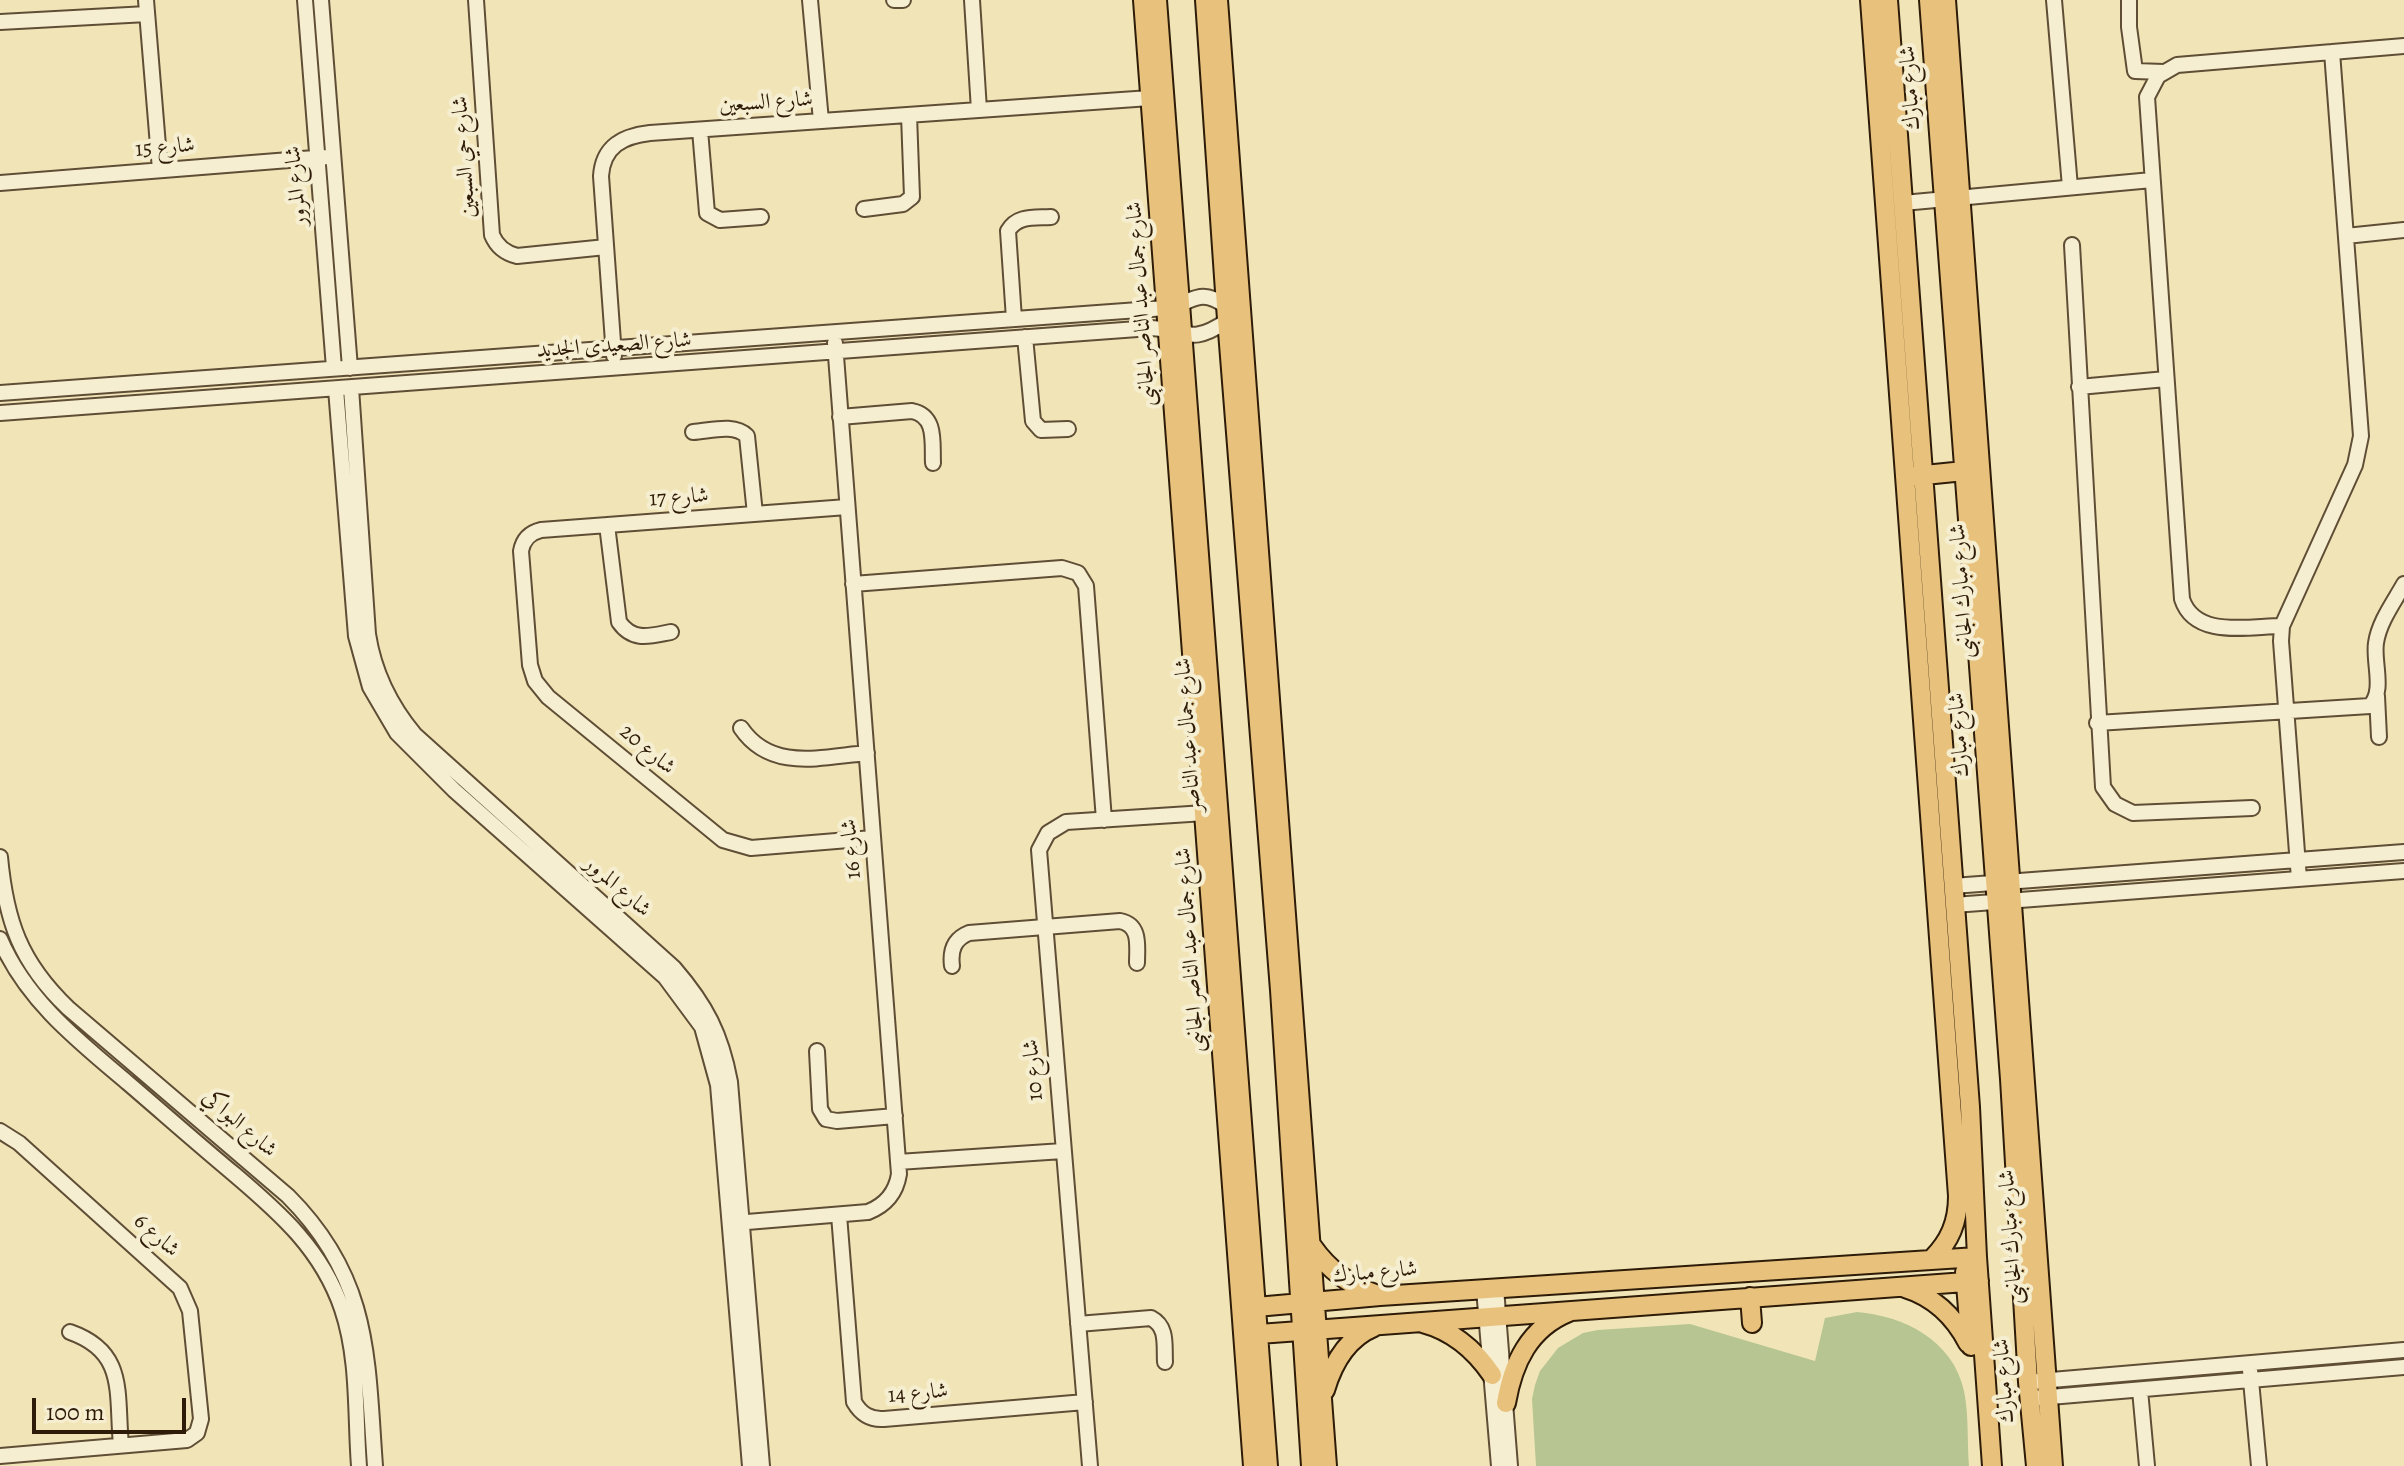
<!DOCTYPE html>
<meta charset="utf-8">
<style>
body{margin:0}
#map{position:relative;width:2404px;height:1466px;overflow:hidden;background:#f1e5b8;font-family:Alegreya,serif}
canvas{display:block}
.scale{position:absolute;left:32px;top:1398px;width:154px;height:36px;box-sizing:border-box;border:4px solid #2e1c09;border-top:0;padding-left:10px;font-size:24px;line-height:28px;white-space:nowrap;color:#2e1c09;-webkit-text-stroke:6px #f6eed1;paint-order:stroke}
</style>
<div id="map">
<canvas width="2404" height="1466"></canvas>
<div class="scale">100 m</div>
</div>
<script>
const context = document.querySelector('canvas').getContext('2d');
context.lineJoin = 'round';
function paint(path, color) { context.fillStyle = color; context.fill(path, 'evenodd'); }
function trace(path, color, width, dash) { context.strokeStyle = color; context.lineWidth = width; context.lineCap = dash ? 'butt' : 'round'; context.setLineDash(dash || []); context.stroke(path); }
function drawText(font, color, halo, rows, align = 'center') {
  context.font = font + ' Alegreya,Amiri,serif'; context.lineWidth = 8; context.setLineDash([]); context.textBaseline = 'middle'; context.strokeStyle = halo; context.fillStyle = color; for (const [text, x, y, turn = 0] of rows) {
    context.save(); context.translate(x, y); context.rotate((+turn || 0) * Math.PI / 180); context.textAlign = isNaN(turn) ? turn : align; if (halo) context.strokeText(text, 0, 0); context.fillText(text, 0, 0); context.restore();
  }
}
const green = new Path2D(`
 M1857,1312C1904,1316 1953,1340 1964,1391C1969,1415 1967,1442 1969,1466H1536L1532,1399L1535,1385L1540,1371L1558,1348L1583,1333L1598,1330L1690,1324L1815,1361L1825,1318Z`);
const minor = new Path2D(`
 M146,0L160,170
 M305,0L334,368
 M321,0L350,368
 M476,0L492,235C497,247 505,253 517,256L606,247
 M810,0L821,121
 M894,0H903
 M972,0L979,110
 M2054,0L2070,187
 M2129,0V27L2135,71L2164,72
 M0,22L147,14
 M700,130L707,213L720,220L761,217
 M0,183L327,157
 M1903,203L2152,180
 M864,209L903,204L912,197L909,115
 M2346,236L2404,230
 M2072,245L2103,787L2115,804L2133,813L2252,808
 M1014,319L1008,231C1017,215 1034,218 1051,217
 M1025,337L1033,421L1041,430L1068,429
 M614,356L601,176C603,146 623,136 650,133L1150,98
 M2079,387L2166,379
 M351,388L368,634C374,673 390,705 415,735L674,968C706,1005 721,1034 730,1082L762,1466
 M336,389L356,636L370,687L397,733L454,790L665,977L702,1027L718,1085L750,1466
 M0,393L1166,308C1192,304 1198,286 1226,306
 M0,413L1151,328C1188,330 1189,346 1227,321
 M840,417L912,411C937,416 932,443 933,463
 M693,432C710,431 734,423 747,436L755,514
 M847,507L541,530C529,533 523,540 521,551L530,665L535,681L548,697L723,840L751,848L873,838
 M607,525L619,622C633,642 650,636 671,632
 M853,584L1062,568L1078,573L1086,586L1104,820
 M2282,626C2249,626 2195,639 2182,599L2147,97L2158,76L2177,65L2404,46
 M2377,696L2379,737
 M2097,723L2370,706C2385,691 2373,662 2376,643C2379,622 2394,602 2404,584
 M741,728C771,772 821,757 867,753
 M0,857C6,921 20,962 68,1008L288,1196C371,1279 367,1357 375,1466
 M2299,879L2281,641L2282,626L2355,465L2361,436L2332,52
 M1953,886L2404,852
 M1954,905L2404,871
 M0,939C26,1000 78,1041 128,1083C163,1113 198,1144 234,1174C280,1213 322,1250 342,1309C359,1359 355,1415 359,1466
 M952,966C950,950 954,939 969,933L1120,921C1141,925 1137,946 1137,963
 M817,1051L820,1109L826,1119L837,1121L895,1116
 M0,1131L19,1143L180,1288L190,1311L201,1419L197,1433L187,1440L0,1456
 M898,1162L1063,1151
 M839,1215L854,1402C861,1414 870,1420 884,1419L1085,1402
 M735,1223L868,1212C886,1205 896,1193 899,1174L835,343
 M1496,1288L1510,1466
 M1484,1289L1499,1466
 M1078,1324L1151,1318C1168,1327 1164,1345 1165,1362
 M70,1332C127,1352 116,1393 121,1445
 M2250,1370L2259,1466
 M2028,1382L2404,1350
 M2140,1390L2147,1466
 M2038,1398L2404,1367
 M1090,1466L1039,850L1048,833L1066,822L1205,813`);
const major = new Path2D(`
 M1143,0L1253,1466
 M1157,0L1268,1466
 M1205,0L1226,306L1280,990L1311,1466
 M1218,0L1327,1466
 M1870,0L1958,1196C1958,1222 1950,1241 1932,1259
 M1888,0L1970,1107L1977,1257L1992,1466
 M1929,0L2010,1079L2028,1382L2036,1466
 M1946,0L2053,1466
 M1915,476L1964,471
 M1312,1246C1328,1269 1350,1286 1378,1295
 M1965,1272L1971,1346
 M1905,1288C1934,1297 1954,1316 1968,1343
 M1750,1297L1752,1323
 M1245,1308L1380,1296L1977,1257
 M1423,1323C1453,1331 1475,1350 1492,1375
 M1259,1334L1979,1281
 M1325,1390C1333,1363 1347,1338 1374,1327
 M1506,1403C1513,1363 1529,1328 1569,1312`);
const streetNames = [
 ["شارع مبارك",1911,88,-94],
 ["شارع السبعين",766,103,-4],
 ["شارع 15",165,148,-5],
 ["شارع حي السبعين",465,157,-94],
 ["شارع المرور",297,186,-95],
 ["شارع جمال عبد الناصر الجانبى",1142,304,-94],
 ["شارع الصعيدى الجديد",614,346,-4],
 ["شارع 17",679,498,-4],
 ["شارع مبارك الجانبى",1963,591,-94],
 ["شارع جمال عبد الناصر",1189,735,-94],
 ["شارع مبارك",1960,735,-94],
 ["شارع 20",647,750,40],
 ["شارع 16",852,849,-95],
 ["شارع المرور",617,887,41],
 ["شارع جمال عبد الناصر الجانبى",1191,950,-94],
 ["شارع 10",1034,1070,-95],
 ["شارع البواكي",239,1124,41],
 ["شارع 6",156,1236,42],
 ["شارع مبارك الجانبى",2012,1237,-94],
 ["شارع مبارك",1375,1273,-5],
 ["شارع مبارك",2005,1381,-94],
 ["شارع 14",918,1394,-5]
];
paint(green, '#b6c592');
trace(minor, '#5f4e35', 18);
trace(major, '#2e1c09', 22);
trace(minor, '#f6eed1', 14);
trace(major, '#e8c27c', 18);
drawText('22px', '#2e1c09', '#f6eed1', streetNames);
</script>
